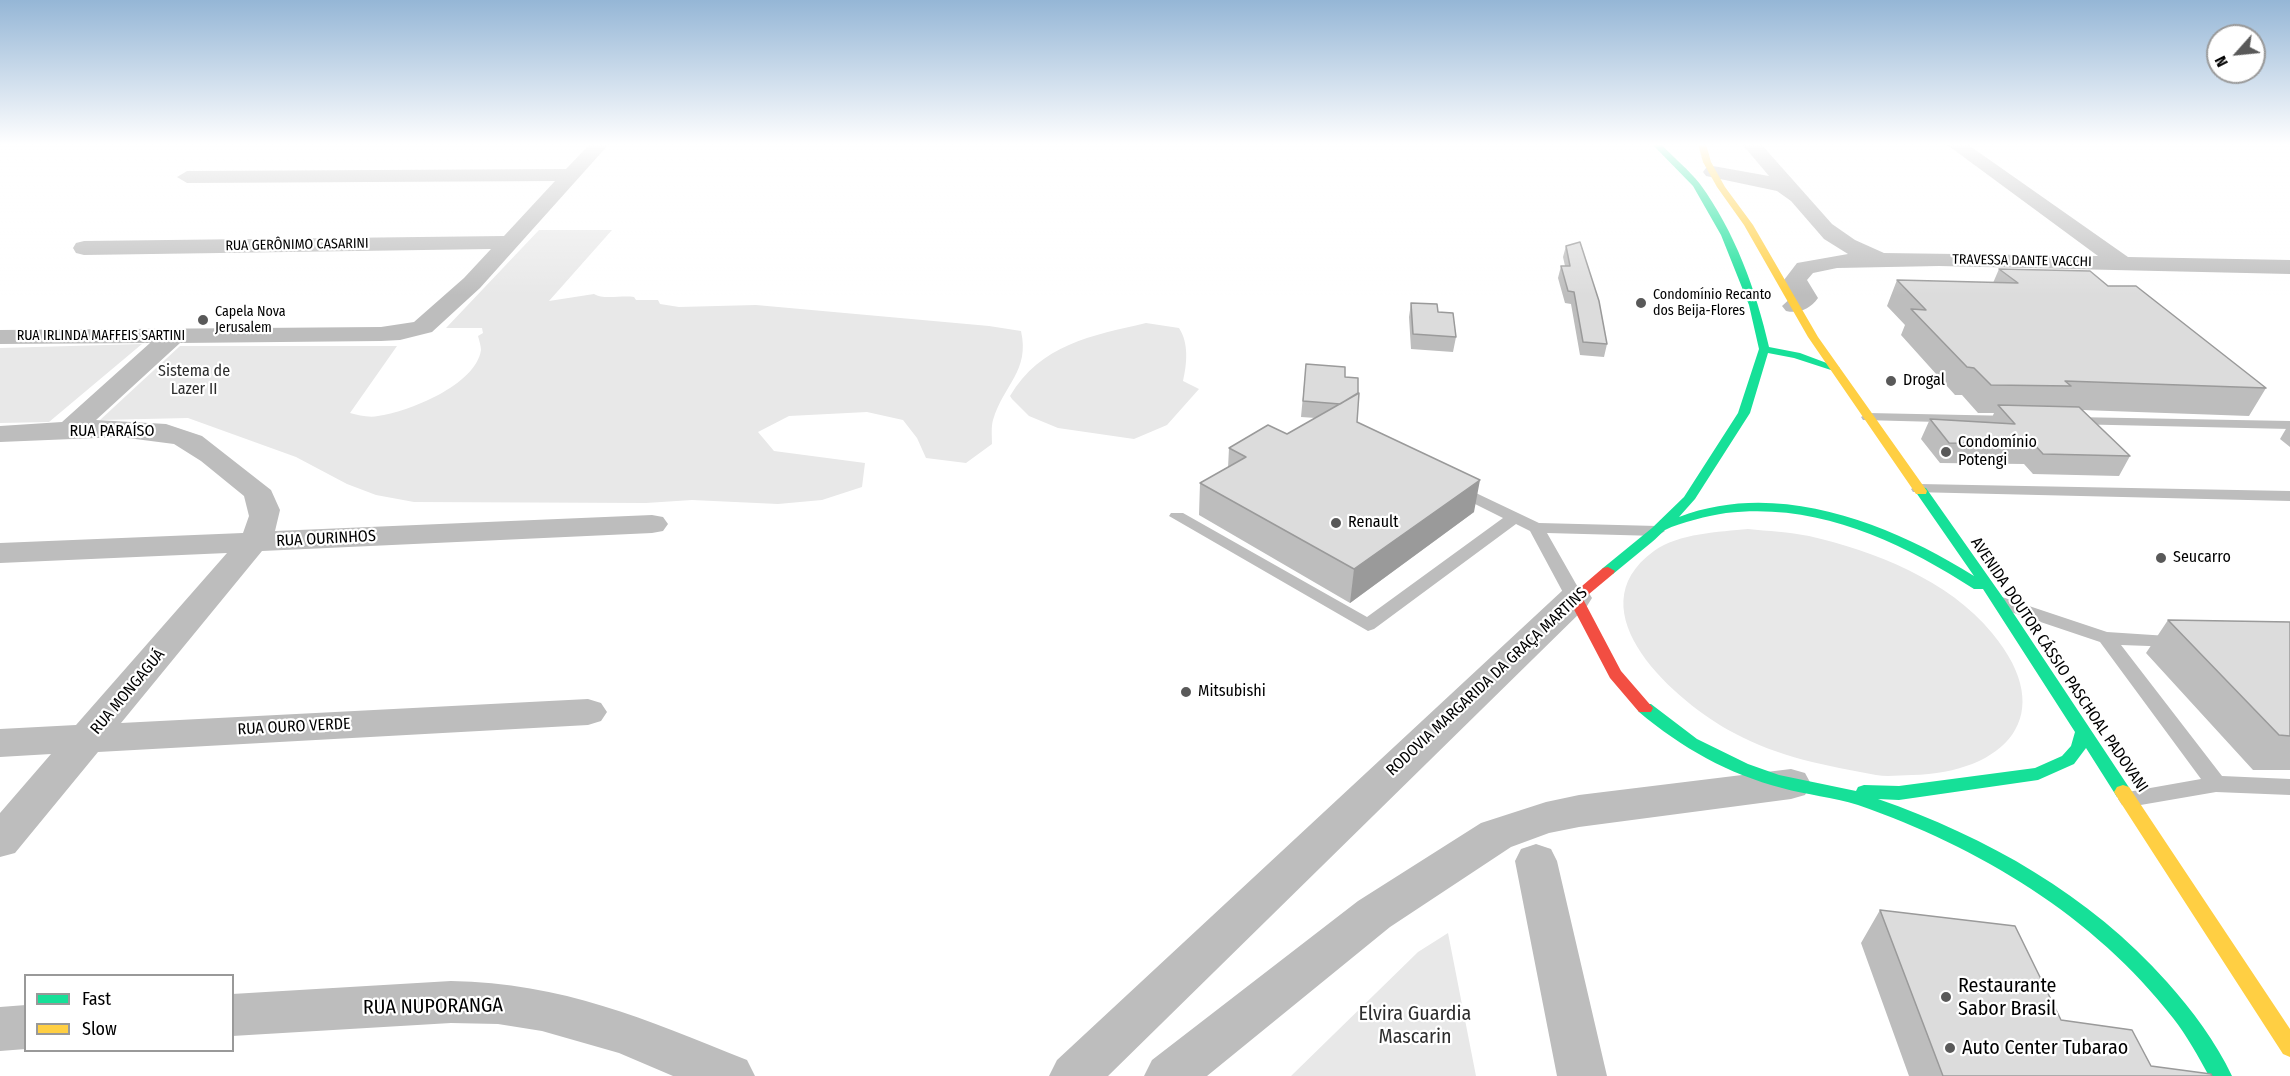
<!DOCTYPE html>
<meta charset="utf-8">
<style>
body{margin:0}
#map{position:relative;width:2290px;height:1076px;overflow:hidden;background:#fff;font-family:"Fira Sans Condensed",sans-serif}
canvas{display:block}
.legend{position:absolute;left:24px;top:974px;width:210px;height:78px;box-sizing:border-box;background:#fff;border:2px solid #999;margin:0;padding:8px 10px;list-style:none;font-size:18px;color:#000}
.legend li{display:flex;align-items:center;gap:12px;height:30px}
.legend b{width:30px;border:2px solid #999}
.north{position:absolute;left:2206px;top:24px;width:60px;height:60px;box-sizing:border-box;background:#fff;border:2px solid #999;border-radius:50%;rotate:243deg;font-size:16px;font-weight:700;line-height:24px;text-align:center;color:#000}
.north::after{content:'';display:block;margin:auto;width:21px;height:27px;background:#595959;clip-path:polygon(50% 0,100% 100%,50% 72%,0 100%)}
</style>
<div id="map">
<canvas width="2290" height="1076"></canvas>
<ul class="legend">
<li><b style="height:8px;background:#16e098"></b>Fast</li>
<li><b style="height:8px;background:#ffcf43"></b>Slow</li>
</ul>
<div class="north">N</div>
</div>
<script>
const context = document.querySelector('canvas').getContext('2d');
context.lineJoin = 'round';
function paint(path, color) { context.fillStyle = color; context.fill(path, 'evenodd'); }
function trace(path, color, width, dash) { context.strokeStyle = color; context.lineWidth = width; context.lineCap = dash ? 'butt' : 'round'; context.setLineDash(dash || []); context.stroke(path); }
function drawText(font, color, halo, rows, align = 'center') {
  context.font = font + ' "Fira Sans Condensed",sans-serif'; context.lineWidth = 4.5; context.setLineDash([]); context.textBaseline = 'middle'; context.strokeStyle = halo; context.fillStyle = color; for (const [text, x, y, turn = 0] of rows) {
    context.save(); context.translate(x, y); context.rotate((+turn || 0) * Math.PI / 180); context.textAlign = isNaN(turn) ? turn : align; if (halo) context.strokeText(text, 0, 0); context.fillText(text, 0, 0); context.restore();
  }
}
const green = new Path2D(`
 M539,230H612L549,301L594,294C603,300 622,295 634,297L636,300H658L660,304L679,307L756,305L989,326L1021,331C1030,371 1004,384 993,420C991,427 992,436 992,444L966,463L926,458L917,438L903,420L867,412L789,416L758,432L774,451L865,463L862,487L822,500L778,504L692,500L646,503L414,502L376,495L347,484L296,457L188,418L100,420L180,346H397L350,413C358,415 369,418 378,416C408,412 476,385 481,350C481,346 479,340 478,336L483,333L482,328H446Z
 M1146,323L1179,328C1189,343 1187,364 1183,381L1199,389L1167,425L1134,439L1058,428L1029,416L1012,399L1010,396C1041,344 1091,336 1146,323Z
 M142,344L49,422L0,423V348Z
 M1748,529C1768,531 1789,532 1809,536C1874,551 1949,580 1992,633C2061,716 2004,773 1912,775C1900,775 1888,777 1876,775C1827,766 1778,757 1734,733C1677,703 1571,611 1654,551C1679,533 1719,532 1748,529Z
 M1448,933L1476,1076H1291L1418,952Z`);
const lane = new Path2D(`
 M1868,413L2014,416L2021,420L2014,424L1863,420L1861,417Z
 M2073,417L2290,421V429L2068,424L2066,421L2068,418Z
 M1457,484L1539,523L1657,526L1665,531L1657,536L1547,533L1584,598L1575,604L1566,598L1530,531L1516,524L1374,629L1368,631L1169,516L1171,513H1183L1367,617L1503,518L1451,492L1449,489L1451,486Z
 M1919,484L2290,491V501L1913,492L1911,489Z
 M2002,597L2107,632L2183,637L2186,641L2183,645L2177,647L2121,645L2222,776L2290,779V795L2216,792L2129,807L2122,805L2118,799L2122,793L2201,779L2100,642L1996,607L1993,603L1996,599Z`);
const street = new Path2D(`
 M590,144H609L480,288L432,332L400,340L381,341L180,343L96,420L166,424L202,436L271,490L280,510L275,531L652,515L663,517L668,524L663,531L652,533L262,551L121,723L588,699L601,703L607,712L601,721L588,725L98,752L15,853L0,857V813L51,754L0,757V729L76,725L227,553L0,563V543L243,533L249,516L244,496L201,461L174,444L120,437L0,442V426L62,422L150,343L0,344V330L381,327L414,322L464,278L491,249L84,255L76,253L73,248L76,243L84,241L504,236L555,181L187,183L177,177L187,171L566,169Z
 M1742,144H1761L1832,224L1855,240L1884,253L2098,256L1946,144H1967L2128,257L2290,260V274L1939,266L1837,268L1813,273L1807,280L1818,298C1810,309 1799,314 1786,311L1782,306L1793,296L1784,280L1797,263L1848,254L1824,239L1791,201L1777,191L1706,176L1703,172L1706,168L1713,166L1769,176Z
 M1575,587L1587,590L1592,598L1587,606L1108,1076H1049L1057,1060L1563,590Z
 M1791,769L1805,773L1811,784L1805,795L1791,799L1579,827L1549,833L1511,847L1390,927L1207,1076H1144L1152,1060L1358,901L1481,823L1546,802L1579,795Z
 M1536,844L1551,849L1557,861L1607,1076H1557L1515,861L1521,849Z
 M451,981C563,983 645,1019 747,1060L755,1076H673L619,1053L542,1031L498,1024L451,1023L232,1036V994Z
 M26,1005V1049L0,1051V1007Z`);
const fast = new Path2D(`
 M1652,144H1661C1673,157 1689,170 1700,184C1735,232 1756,290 1769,347L1800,353L1840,368L1834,371L1794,358L1768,353L1750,413L1695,499L1679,517C1777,479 1890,523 1974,576L1915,491L1921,487L1926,488L2004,599L2132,792L2129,797L2123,799L2117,797L2086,748L2074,764L2038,780L1899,800L1878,799C1987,837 2090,895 2167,982C2192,1010 2216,1042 2232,1076H2209C2198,1056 2187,1036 2173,1018C2094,916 1979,847 1858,805C1833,797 1807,795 1782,788C1728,774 1682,748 1639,712L1637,708L1639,704H1651L1697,739L1748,764L1779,775L1856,791L1858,787L1864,785L1899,786L2035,768L2062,756L2071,746L2075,732L1983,589H1974C1900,541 1817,502 1726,513C1708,516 1681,522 1665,530C1661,533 1656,539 1652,542C1639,553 1626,563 1613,574H1603L1601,571L1603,568L1652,528L1684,497L1738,413L1759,349L1749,305L1721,235L1693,186Z`);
const slow = new Path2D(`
 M1698,144H1706L1711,162L1725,187L1753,225L1818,337L1927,491L1926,494H1916L1808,337L1744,225L1717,187L1703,162Z
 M2123,785L2129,787L2290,1029V1057L2283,1054L2117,797L2114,792L2117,787Z`);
const jam = new Path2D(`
 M1608,567L1615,571L1613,574L1583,599L1621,671L1653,708L1651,712H1639L1610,678L1568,598L1603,568Z`);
const wall = new Path2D(`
 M1566,246L1607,344L1604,357L1580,355L1571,304L1565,303L1558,278L1561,266H1565L1563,257Z
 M1999,269L2108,286L2266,388L2249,416L2082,410L2130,456L2119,476L2033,474L2024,464L1940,463L1921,439L1930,419L1990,422L1994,413H1978L1962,395H1955L1901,335L1905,325L1887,306L1897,280L1993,283Z
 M1411,303L1438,312L1456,337L1453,352L1411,349L1409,317Z
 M1306,364L1345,377L1357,422L1474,512L1350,603L1199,515L1200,483L1228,468L1229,448L1287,434L1316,418L1301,417Z
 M2290,422V447L2280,439Z
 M2168,620L2290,622V770H2253L2146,653Z
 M1880,910L2061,1020L2151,1066L2212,1076H1909L1861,943Z`);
const shadedWall = new Path2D(`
 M1480,480L1474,512L1350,603L1354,569Z`);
const building = new Path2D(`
 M1580,242L1599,301L1607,344L1583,342L1574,292L1568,291L1561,266H1570L1566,246Z
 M1999,269L2090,271L2108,286H2136L2266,388L2065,381L2071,386L1991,385L1974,368L1967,367L1911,309L1926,310L1897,280L2018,283Z
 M1411,303L1437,304L1438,312L1453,313L1456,337L1413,334Z
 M1306,364L1345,367V377L1358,378V393L1340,404L1303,401Z
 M1359,393L1357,422L1480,480L1354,569L1200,483L1246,457L1229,448L1268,425L1287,434Z
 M1998,405L2079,407L2130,456L2043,454L2034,444L1949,443L1930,419L2015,424Z
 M2168,620L2290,622V736L2279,735Z
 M1880,910L2015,926L2061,1020L2132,1030L2151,1066L2211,1074L2212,1076H1943Z`);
const markers = [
 [1641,303,6,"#595959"],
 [203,320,6,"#595959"],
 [1891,381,6,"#595959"],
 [1946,452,6,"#595959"],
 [1336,523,6,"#595959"],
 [2161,558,6,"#595959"],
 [1186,692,6,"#595959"],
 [1946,997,6,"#595959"],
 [1950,1048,6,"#595959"]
];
const farStreetnames = [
 ["RUA GERÔNIMO CASARINI",297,245,-1],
 ["TRAVESSA DANTE VACCHI",2022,261,1],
 ["RUA IRLINDA MAFFEIS SARTINI",101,336]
];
const farPoinames = [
 ["Condomínio Recanto",1653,295],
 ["dos Beija-Flores",1653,311],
 ["Capela Nova",215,312],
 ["Jerusalem",215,328]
];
const parkNames = [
 ["Sistema de",194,372],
 ["Lazer II",194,390]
];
const poiNames = [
 ["Drogal",1903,381],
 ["Condomínio",1958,443],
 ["Potengi",1958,461],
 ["Renault",1348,523],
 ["Seucarro",2173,558],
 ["Mitsubishi",1198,692]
];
const streetNames = [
 ["RUA PARAÍSO",112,432],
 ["RUA OURINHOS",326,539,-3],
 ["AVENIDA DOUTOR CÁSSIO PASCHOAL PADOVANI",2059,665,56],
 ["RODOVIA MARGARIDA DA GRAÇA MARTINS",1487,682,-43],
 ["RUA MONGAGUÁ",128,692,-50],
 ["RUA OURO VERDE",294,727,-3]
];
const nearPoinames = [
 ["Restaurante",1958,986],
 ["Sabor Brasil",1958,1009],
 ["Auto Center Tubarao",1962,1048]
];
const nearStreetnames = [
 ["RUA NUPORANGA",433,1007,-1]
];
const nearParknames = [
 ["Elvira Guardia",1415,1014],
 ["Mascarin",1415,1037]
];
paint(green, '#e8e8e8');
paint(lane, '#bdbdbd');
paint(street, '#bdbdbd');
paint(fast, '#16e098');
paint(slow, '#ffcf43');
paint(jam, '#f24e42');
paint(wall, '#bdbdbd');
paint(shadedWall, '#9a9a9a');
paint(building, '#dcdcdc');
trace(building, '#9a9a9a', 1.5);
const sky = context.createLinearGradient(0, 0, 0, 295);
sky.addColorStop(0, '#95b6d6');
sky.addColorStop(0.49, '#fff');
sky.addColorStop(1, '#ffffff00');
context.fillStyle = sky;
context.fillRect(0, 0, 2290, 295);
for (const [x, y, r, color] of markers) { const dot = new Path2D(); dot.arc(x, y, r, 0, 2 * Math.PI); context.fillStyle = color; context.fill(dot); trace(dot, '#fff', 2); }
drawText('14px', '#000', '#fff', farStreetnames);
drawText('14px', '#000', '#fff', farPoinames, 'left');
drawText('16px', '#2d2d2d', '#fff', parkNames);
drawText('16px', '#000', '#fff', poiNames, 'left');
drawText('16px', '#000', '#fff', streetNames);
drawText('20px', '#000', '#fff', nearPoinames, 'left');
drawText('20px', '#000', '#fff', nearStreetnames);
drawText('20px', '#2d2d2d', '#fff', nearParknames);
</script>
